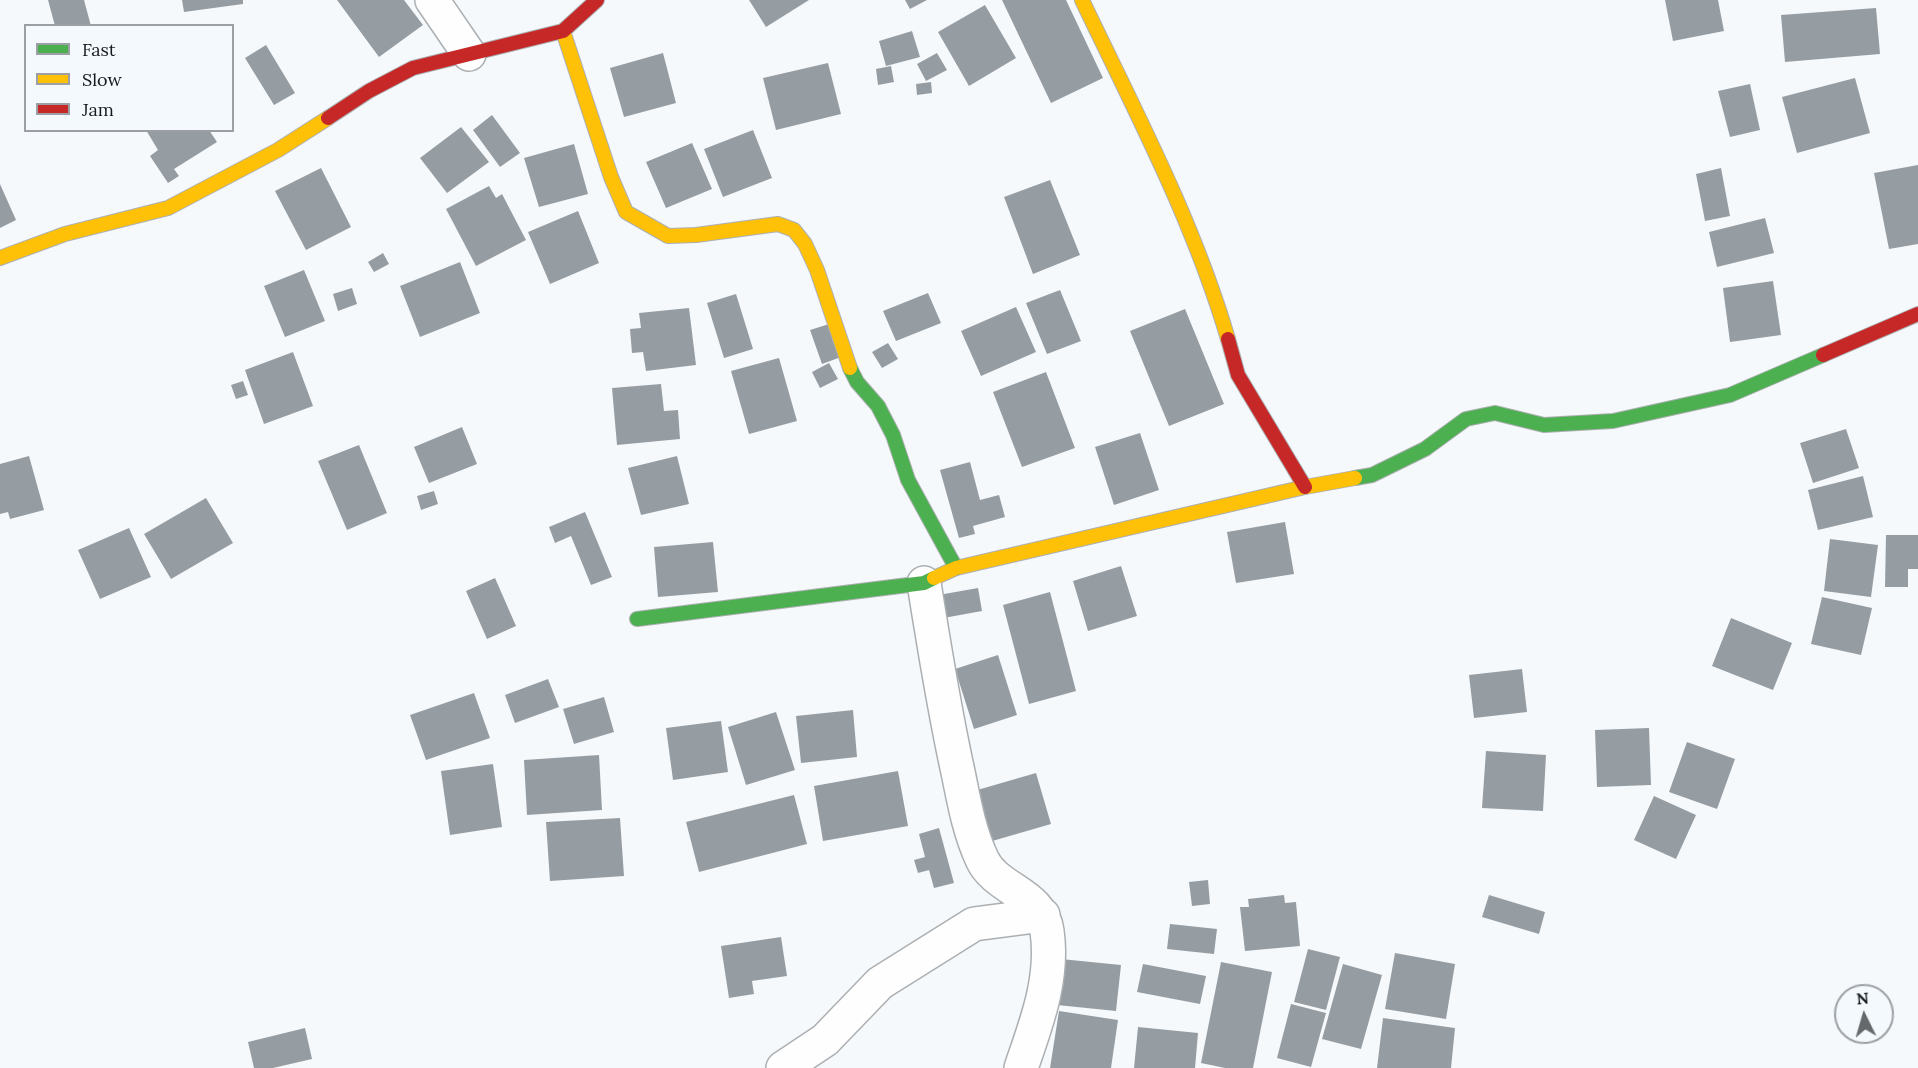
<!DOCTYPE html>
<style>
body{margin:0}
#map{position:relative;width:1918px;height:1068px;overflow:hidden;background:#f6f9fc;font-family:Lora,serif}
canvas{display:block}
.legend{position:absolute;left:24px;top:24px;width:210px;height:108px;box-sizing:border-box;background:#f4f9fe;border:2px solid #9ca0a4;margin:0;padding:8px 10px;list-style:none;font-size:18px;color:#181b1e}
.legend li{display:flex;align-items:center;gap:12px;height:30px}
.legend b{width:30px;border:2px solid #9ca0a4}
.north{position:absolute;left:1834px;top:984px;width:60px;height:60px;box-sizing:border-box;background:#f4f9fe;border:2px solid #9ca0a4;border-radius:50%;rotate:355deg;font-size:16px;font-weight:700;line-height:24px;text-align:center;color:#181b1e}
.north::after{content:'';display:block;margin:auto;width:21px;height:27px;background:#66696c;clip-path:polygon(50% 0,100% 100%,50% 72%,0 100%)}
</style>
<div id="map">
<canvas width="1918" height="1068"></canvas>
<ul class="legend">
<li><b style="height:8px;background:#4caf50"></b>Fast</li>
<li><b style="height:8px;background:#ffc107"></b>Slow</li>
<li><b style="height:8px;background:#c62828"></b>Jam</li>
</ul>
<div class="north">N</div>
</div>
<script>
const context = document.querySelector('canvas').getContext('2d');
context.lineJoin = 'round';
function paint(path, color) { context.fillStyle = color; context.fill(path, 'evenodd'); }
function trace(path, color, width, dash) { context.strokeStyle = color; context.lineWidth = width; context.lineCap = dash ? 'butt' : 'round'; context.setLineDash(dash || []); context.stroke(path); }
const building = new Path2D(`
 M48,0H84L91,26H55Z
 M182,0H243V4L184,12Z
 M337,0H404L423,25L379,57Z
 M749,0H809L766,27Z
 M905,0H927L910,9Z
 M1002,0H1066L1103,78L1051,103Z
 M1665,0H1718L1724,31L1673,41Z
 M985,5L1016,58L969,86L938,32Z
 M1876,8L1880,54L1785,62L1781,15Z
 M912,31L920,57L886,66L879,41Z
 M266,45L295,93L274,105L245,58Z
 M663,53L676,103L624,117L610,68Z
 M937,53L947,70L926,81L917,64Z
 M828,63L841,114L776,130L763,78Z
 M891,66L894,82L878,85L876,69Z
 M1855,78L1870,133L1797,153L1782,97Z
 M931,82L932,93L917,95L916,84Z
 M1750,84L1760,130L1730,137L1718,91Z
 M492,115L520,153L500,167L473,130Z
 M461,127L489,162L447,193L420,158Z
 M146,130H209L217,142L174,169L179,176L168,183L150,156L158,150Z
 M753,130L772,178L723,197L704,149Z
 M692,143L712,189L666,208L646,162Z
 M574,144L588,194L539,207L524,158Z
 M1918,165V244L1889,249L1874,173Z
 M321,168L351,227L306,250L275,191Z
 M1721,168L1730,216L1705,221L1696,174Z
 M1050,180L1080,255L1033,274L1004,197Z
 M0,184L16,220L0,228Z
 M489,186L496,198L502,194L526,240L476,266L446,209Z
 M578,211L599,263L550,284L528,232Z
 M1765,218L1774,253L1717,267L1709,232Z
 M383,253L389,264L374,272L368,262Z
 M460,262L480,313L420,337L400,286Z
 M304,270L325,321L285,337L264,286Z
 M1773,281L1781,335L1730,342L1723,288Z
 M352,288L357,304L338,311L333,294Z
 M1060,290L1081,341L1047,354L1026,303Z
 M928,293L941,323L896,341L883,311Z
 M736,294L753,349L724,358L707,303Z
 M1016,307L1036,352L981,376L961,331Z
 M689,308L696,365L646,371L643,352L632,353L630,329L641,328L639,313Z
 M1185,309L1224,404L1169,426L1130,331Z
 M829,324L841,357L822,364L810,330Z
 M888,343L898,359L882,368L872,352Z
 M293,352L313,406L264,424L245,370Z
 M779,358L797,421L749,434L731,371Z
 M829,363L838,379L820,388L812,372Z
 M1046,372L1075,448L1022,467L993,392Z
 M243,381L248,395L236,399L231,385Z
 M661,384L664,411L678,410L680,439L617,445L612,388Z
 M462,427L477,464L429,483L414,447Z
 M1846,429L1859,468L1813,483L1800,443Z
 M1140,433L1159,490L1114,505L1095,447Z
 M359,445L387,513L347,530L318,461Z
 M29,456L44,510L10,519L8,512L0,514V464Z
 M677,456L689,504L641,515L628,468Z
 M970,462L980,500L999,495L1005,517L973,526L975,534L959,538L940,470Z
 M1863,476L1873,517L1818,530L1808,490Z
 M434,491L438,504L421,510L417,496Z
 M206,498L233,543L171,579L144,534Z
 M585,512L612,577L591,585L571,536L555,543L549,527Z
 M1285,522L1294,574L1236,583L1227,532Z
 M129,528L151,577L100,599L78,550Z
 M1886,535H1918V569H1908V587H1885Z
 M1830,539L1878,545L1871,597L1824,591Z
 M713,542L718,592L658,597L654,547Z
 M1121,566L1137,616L1088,631L1073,581Z
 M495,578L516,626L487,639L466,591Z
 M978,588L982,611L938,619L933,596Z
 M1050,592L1076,691L1029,704L1003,605Z
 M1822,597L1872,608L1861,655L1811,644Z
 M1731,618L1792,643L1773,690L1712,666Z
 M998,655L1017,715L974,729L955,669Z
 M1522,669L1527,712L1474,718L1469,675Z
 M548,679L559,707L515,723L505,695Z
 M474,693L490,738L426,760L410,715Z
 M604,697L614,732L574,744L563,709Z
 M853,710L857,757L801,763L796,716Z
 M776,712L795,770L746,785L728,727Z
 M721,721L728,772L673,780L666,728Z
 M1649,728L1651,785L1597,787L1595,730Z
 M1687,742L1735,759L1717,809L1669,792Z
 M1486,751L1546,755L1543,811L1482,808Z
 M599,755L602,810L527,815L524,760Z
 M493,764L502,827L450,835L441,771Z
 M898,771L908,826L823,841L814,786Z
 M1036,773L1051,824L982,844L967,793Z
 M794,795L807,844L699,872L686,822Z
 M1654,796L1696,815L1676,859L1634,840Z
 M620,818L624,876L550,881L546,822Z
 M939,828L954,883L934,888L929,870L918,873L914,860L925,857L919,834Z
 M1208,880L1210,904L1192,906L1189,882Z
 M1284,895L1285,903L1296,902L1300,946L1245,951L1240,907H1249L1248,899Z
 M1489,895L1545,912L1539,934L1482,917Z
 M1170,924L1217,929L1214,954L1167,949Z
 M781,937L787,976L752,981L754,994L729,998L721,946Z
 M1308,949L1340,957L1326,1010L1294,1002Z
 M1395,953L1455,964L1446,1019L1385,1009Z
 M1061,959L1121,965L1116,1011L1057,1005Z
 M1221,962L1272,972L1253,1068H1225L1201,1063Z
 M1143,964L1206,976L1200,1004L1137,992Z
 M1343,964L1382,975L1361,1049L1322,1039Z
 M1291,1004L1326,1013L1311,1067L1277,1058Z
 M1059,1011L1118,1020L1111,1068H1050Z
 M1383,1018L1455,1028L1451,1068H1377Z
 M1138,1027L1198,1033L1195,1068H1134Z
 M305,1028L312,1059L273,1068H254L248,1042Z`);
const street = new Path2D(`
 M432,0L469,54
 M924,583C934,646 944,709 958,772C964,801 969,831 982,859C996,890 1042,893 1047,931C1054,979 1036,1024 1021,1068
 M783,1068L825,1040L880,983L974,924L1043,915`);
const fast = new Path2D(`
 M850,368L857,382L878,406L893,435L908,480L956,568
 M1355,478L1372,475L1425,449L1466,419L1495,413L1544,425L1613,421L1730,395L1823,355
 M637,619L924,583L934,578`);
const slow = new Path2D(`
 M1082,0C1135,111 1193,220 1228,339
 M563,31L611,177L626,212L668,236L696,235L778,224L794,230L805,244L817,270L850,368
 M0,258L65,234L168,208L278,150L328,118
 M934,578L956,568L1305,487L1355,478`);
const jam = new Path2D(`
 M328,118L369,91L413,68L563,31L597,0
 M1228,339L1238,375L1305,487
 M1823,355L1918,314`);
paint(building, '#959da3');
trace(street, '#acafb1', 36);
trace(fast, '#acafb1', 16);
trace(slow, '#acafb1', 16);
trace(jam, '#acafb1', 16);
trace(street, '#fefeff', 33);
trace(fast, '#4caf50', 14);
trace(slow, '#ffc107', 14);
trace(jam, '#c62828', 14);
</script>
